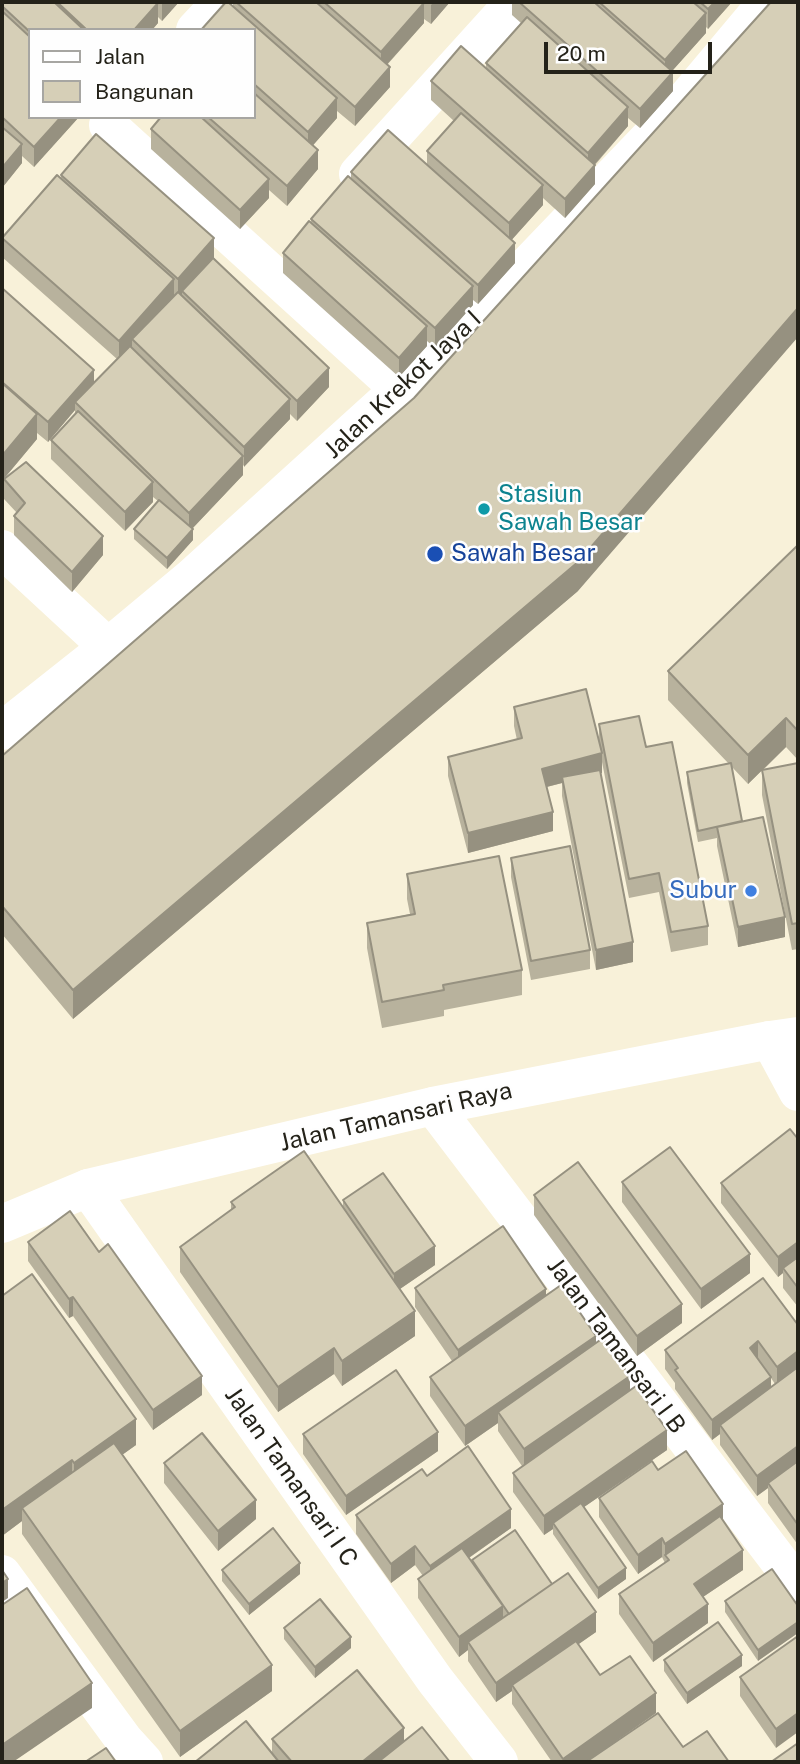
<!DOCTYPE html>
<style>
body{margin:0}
#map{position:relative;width:800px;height:1764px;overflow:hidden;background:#f8f1d9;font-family:"Public Sans",sans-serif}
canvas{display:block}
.frame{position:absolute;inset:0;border:4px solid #242219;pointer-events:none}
.legend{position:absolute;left:28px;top:28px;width:228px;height:91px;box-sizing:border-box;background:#fefefe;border:2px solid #a7a6a2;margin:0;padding:9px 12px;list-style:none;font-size:21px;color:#242219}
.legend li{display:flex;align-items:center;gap:14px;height:35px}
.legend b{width:35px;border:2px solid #a7a6a2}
.scale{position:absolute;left:544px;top:42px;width:168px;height:32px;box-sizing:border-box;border:4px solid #242219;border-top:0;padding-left:9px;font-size:21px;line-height:24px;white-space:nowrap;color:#242219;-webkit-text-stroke:5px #fefefe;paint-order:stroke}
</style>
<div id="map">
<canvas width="800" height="1764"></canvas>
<div class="frame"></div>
<ul class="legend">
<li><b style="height:9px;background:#fff"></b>Jalan</li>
<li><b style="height:19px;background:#d6cfb7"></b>Bangunan</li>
</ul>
<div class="scale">20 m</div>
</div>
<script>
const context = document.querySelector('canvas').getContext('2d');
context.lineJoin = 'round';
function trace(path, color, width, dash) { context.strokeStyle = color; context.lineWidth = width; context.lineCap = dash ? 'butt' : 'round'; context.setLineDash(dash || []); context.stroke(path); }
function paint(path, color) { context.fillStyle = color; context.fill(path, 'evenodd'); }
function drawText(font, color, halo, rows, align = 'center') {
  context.font = font + ' "Public Sans",sans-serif'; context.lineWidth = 5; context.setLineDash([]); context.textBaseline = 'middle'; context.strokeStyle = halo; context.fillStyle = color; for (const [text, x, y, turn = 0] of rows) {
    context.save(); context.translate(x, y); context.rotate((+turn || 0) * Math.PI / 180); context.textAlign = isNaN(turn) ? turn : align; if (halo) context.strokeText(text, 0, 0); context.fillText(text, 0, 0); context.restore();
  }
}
const street = new Path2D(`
 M195,30L221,2
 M108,125L400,390
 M358,174L514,2
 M2,549L108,647
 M770,1040L798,1092
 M433,1106L798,1586
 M88,1188L435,1680L499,1762
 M2,1574L124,1740L144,1762`);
const secondary = new Path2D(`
 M2,731L108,647L192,577L470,325L679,107L767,2
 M2,1224L88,1188L433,1106L770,1040L798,1036`);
const wall = new Path2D(`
 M2,2H179L162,21L158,17V23L152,30H30V117H79L34,167L22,156V163L2,188Z
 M233,2H450L431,24L424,19V23L387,65L390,87L355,126L337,111V118L313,145L318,169L287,206L269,190V198L240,229L151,149V129L161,117H254V30L233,6Z
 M512,2H732L708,29L706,27V33L672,71L673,91L640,128L628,118V126L595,165V184L565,218L543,198V205L511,240L515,263L478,304L473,300V305L435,348L427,341V346L399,377L283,273V253L311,223V219L351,178V172L427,165V151L454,121L431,100V81L486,68V63L521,23L512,15Z
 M61,175L214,258L329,387L297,421L290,414V419L243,466V475L192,529L193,540L167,569L134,539V529L158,501L153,497V502L125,531L51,459V440L75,414V410L48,442L37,433V439L2,481V288L94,382L117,359L2,257V237L61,179Z
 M4,479L103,555L72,592L14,535V516L17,513L4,499Z
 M798,545V760L786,747L763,770L798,763V949L792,950L762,795V770L748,784L732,767L742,821L785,937L738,947L717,846V838L698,842L687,783V772L729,764L668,700V671Z
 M578,591L73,1019L2,934V756Z
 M514,707L599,739V724L646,747L708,926V945L671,952L659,892L629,898L602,762V773H600L633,962L596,970L562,796V783L547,787L553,831L468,853L448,776V757L517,740L514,726Z
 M511,858L590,950V969L531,980L511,877Z
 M407,874L522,970V995L444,1010V1016L382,1028L367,948V923L410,914L407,899Z
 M798,1139V1307L783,1288V1273L778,1277L721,1203V1183Z
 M622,1182L750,1273L701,1309L622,1202Z
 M534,1195L682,1323L637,1356L534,1215Z
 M343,1200L435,1265L400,1289L415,1336L342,1386L334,1374L278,1412L180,1272V1247L231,1210V1202L343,1207Z
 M28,1242L202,1395L153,1430L73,1316L69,1318L28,1261Z
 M415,1288L546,1295L596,1343L630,1391L667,1450L584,1507L626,1579L598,1599L553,1534V1529L544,1535L513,1492V1473L522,1466L498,1431V1423L465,1446L430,1396V1377L452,1361L415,1307Z
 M2,1296L136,1445L122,1455L272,1691L180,1757L22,1534V1521L2,1536Z
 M798,1325V1545L768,1503V1488L757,1496L720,1445V1434L712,1440L675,1389V1383L665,1369V1350ZM771,1378L775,1384L771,1388Z
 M303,1434L438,1451L346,1515L303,1454Z
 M164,1463L256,1519L218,1551L164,1483Z
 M658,1470L723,1520L743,1570L703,1597L708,1623L653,1662L619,1614V1594L665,1563L662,1557L638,1574L599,1517V1498Z
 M427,1476L511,1528L469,1558L472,1561L552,1584L596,1632L578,1644L600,1675L656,1713L586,1762H552L512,1704V1691L496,1702L468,1661V1650L459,1657L418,1598V1579L423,1576L415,1565L391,1583L356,1534V1515Z
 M772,1569L758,1661L725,1612V1601Z
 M222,1570L300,1574L249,1615L222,1581Z
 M284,1628L351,1648L315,1678L284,1639Z
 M798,1636L776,1748L740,1696V1677Z
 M664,1660L742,1666L687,1704L664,1671Z
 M272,1739L404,1742L450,1762H195L272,1754Z`);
const shadedWall = new Path2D(`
 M162,2H179L162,21Z
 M434,2H450L431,24V5Z
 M715,2H732L708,29V9Z
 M158,3V23L152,30H134Z
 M424,3V23L381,71V52Z
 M706,13V33L665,79V60Z
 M390,67V87L355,126V107Z
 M673,72V91L640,128V109Z
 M337,98V118L308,151V132Z
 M628,107V126L588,172V153Z
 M61,117H79L34,167V147Z
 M22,144V163L2,188V168Z
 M318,150V169L287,206V186Z
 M595,165V184L565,218V199Z
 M269,179V198L240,229V210Z
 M543,185V205L509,243V223Z
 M214,238V258L184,293L182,291V295L178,299V279Z
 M515,243V263L478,304V285Z
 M174,279V298L132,339V346L119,361V341Z
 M473,286V305L435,348V328Z
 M798,308V337L578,591L73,1019V990Z
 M427,326V346L399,377V358Z
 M329,368V387L297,421V401Z
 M94,370V389L75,402V410L48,442V422Z
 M290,399V419L244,467V447Z
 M37,414V439L2,481V456Z
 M243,456V475L189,532V513Z
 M153,482V502L125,531V512Z
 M193,529V540L167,569V558Z
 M103,536V555L72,592V572Z
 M786,718V747L748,784V755Z
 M602,753V773L563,783L562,777V783L542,788V769Z
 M553,812V831L468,853V833Z
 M785,917V937L738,947V927Z
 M633,942V962L596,970V950Z
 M798,1242V1261L783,1268V1273L778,1277V1257Z
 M435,1246V1265L394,1293V1274Z
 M750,1254V1273L701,1309V1289Z
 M546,1289V1308L458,1370V1350Z
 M73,1297V1316L69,1318V1299Z
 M682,1304V1323L637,1356V1336Z
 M415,1311V1336L342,1386V1361Z
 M596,1336V1355L498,1412V1423L465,1446V1426Z
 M758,1341V1361L750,1348Z
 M334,1348V1374L278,1412V1387Z
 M798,1351V1371L777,1386V1367Z
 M202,1376V1395L153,1430V1410Z
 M630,1376V1395L524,1469V1449Z
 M771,1377V1396L720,1425V1434L712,1440V1420Z
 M136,1419V1445L74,1489V1463Z
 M667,1430V1450L555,1527L553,1523V1529L544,1535V1516Z
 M438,1432V1451L346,1515V1496Z
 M798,1446V1465L768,1483V1488L757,1496V1476Z
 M72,1460V1485L22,1508V1521L2,1536V1510Z
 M256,1500V1519L218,1551V1531Z
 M723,1504V1523L665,1556V1544Z
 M511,1509V1528L430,1585V1566Z
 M662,1538V1557L638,1574V1555Z
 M415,1546V1565L391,1583V1564Z
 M743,1550V1570L694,1603V1584Z
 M300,1563V1574L249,1615V1604Z
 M626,1568V1579L598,1599V1588Z
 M8,1579V1598L2,1602V1583Z
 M708,1604V1623L653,1662V1643Z
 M503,1606V1626L468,1642V1650L459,1657V1637Z
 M596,1612V1632L515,1689L512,1685V1691L496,1702V1683Z
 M798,1622V1633L758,1661V1650Z
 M351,1637V1648L315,1678V1667Z
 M742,1655V1666L687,1704V1693Z
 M272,1665V1691L180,1757V1731Z
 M92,1683V1708L13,1762H2V1745Z
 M656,1693V1713L586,1762H563V1759Z
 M798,1713V1732L776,1748V1729Z
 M404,1728V1747L385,1762H362Z`);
const building = new Path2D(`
 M2,2H54L84,30H30V32L2,6Z
 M57,2H156L158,3L134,30H87Z
 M226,2H228L337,98L308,132L254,84V30H201Z
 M236,2H316L390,67L355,107Z
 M324,2H423L424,3L381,52Z
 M519,2H594L673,72L640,109Z
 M599,2H693L706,13L665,60Z
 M700,2H715L708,9Z
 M771,2H798V308L578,562L73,990L2,906V756L414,398Z
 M2,11L30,37V117H61L34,147L2,117Z
 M527,17L628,107L588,153L486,63Z
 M461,46L595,165L565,199L431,81Z
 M254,93L318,150L287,186L208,117H254Z
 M461,113L543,185L509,223L427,151Z
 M161,117H201L269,179L240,210L151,129Z
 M2,127L22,144L2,168Z
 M388,130L515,243L478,285L351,172Z
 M96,134L214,238L178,279L61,175Z
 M57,175L174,279L119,341L2,238Z
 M348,176L473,286L435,328L311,219Z
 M309,221L427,326L399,358L283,253Z
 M213,258L329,368L297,401L182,291Z
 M2,288L94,370L48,422L2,382Z
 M178,292L290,399L244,447L132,339Z
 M130,346L243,456L189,513L75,402Z
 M2,383L37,414L2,456Z
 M78,411L153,482L125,512L51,440Z
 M26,462L103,536L72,572L14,516L25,503L4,479Z
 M159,500L193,529L167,558L134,529Z
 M798,545V731L786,718L748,755L668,671Z
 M586,689L602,753L542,769L553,812L468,833L448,757L522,738L514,707Z
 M639,716L646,747L672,742L708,926L671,932L659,873L629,879L599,724Z
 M731,763L742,821L698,831L687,772Z
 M798,763V923L792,924L762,770Z
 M600,770L633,942L596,950L562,777Z
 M763,817L785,917L738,927L717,827Z
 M570,846L590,950L531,961L511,858Z
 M499,856L522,970L443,985L444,990L382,1002L367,923L415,914L407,874Z
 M790,1129L798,1139V1242L778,1257L721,1183Z
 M670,1147L750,1254L701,1289L622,1182Z
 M304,1151L415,1311L342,1361L334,1348L278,1387L180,1247L235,1207L231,1202Z
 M578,1162L682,1304L637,1336L534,1195Z
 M383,1173L435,1246L394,1274L343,1200Z
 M70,1211L99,1252L108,1244L202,1376L153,1410L73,1297L69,1299L28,1242Z
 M503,1226L546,1289L458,1350L415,1288Z
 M798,1257V1288L783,1268Z
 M32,1274L136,1419L74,1463L72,1460L2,1510V1296Z
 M763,1278L798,1325V1351L777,1367L758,1341L750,1348L771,1377L712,1420L675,1370L678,1368L665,1350Z
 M561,1285L596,1336L465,1426L430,1377Z
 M603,1338L630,1376L524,1449L498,1412Z
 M798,1367V1446L757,1476L720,1425Z
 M396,1370L438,1432L346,1496L303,1434Z
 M636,1386L667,1430L544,1516L513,1473Z
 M202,1433L256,1500L218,1531L164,1463Z
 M114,1443L272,1665L180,1731L22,1508Z
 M468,1446L511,1509L430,1566L415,1546L391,1564L356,1515L422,1469L427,1476Z
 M686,1451L723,1504L665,1544L662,1538L638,1555L599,1498L652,1461L658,1470Z
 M798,1461V1525L768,1483Z
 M581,1503L626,1568L598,1588L553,1523Z
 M720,1516L743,1550L694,1584L708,1604L653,1643L619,1594L669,1560L665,1555Z
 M273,1528L300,1563L249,1604L222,1570Z
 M515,1530L552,1584L509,1614L472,1560Z
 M462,1548L503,1606L459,1637L418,1579Z
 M772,1569L798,1606V1622L758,1650L725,1601Z
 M2,1570L8,1579L2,1583Z
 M568,1573L596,1612L496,1683L468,1642Z
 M27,1588L92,1683L2,1745V1605Z
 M320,1599L351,1637L315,1667L284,1628Z
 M718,1622L742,1655L687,1693L664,1660Z
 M798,1636V1713L776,1729L740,1677Z
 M576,1641L600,1675L630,1656L656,1693L563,1759L512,1685Z
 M357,1670L404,1728L362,1762H292L272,1739Z
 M658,1713L683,1747L707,1731L729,1762H586Z
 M246,1721L279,1762H195Z
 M422,1727L450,1762H378Z
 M798,1743V1762H771Z
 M106,1748L116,1762H85Z`);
const markers = [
 [484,509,7,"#0f9aa8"],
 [435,554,9,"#1a4fb4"],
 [751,891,7,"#3f7fe0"]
];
const streetNames = [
 ["Jalan Krekot Jaya I",403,385,-43],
 ["Jalan Tamansari Raya",396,1117,-13],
 ["Jalan Tamansari I B",616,1346,53],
 ["Jalan Tamansari I C",291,1477,55]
];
const cultureNames = [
 ["Stasiun",498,495],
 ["Sawah Besar",498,523]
];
const transitNames = [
 ["Sawah Besar",451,554]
];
const shopNames = [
 ["Subur",737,891]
];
trace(street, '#fff', 38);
trace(secondary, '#fff', 38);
paint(wall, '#b8b29d');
paint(shadedWall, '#969180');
paint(building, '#d6cfb7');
trace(building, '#969180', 2);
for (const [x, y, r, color] of markers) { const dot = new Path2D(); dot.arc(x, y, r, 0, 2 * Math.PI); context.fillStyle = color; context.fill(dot); trace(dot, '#fefefe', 2.5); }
drawText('24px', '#242219', '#fefefe', streetNames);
drawText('24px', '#0d838f', '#fefefe', cultureNames, 'left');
drawText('24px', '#164399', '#fefefe', transitNames, 'left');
drawText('24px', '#366cbe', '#fefefe', shopNames, 'right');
</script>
